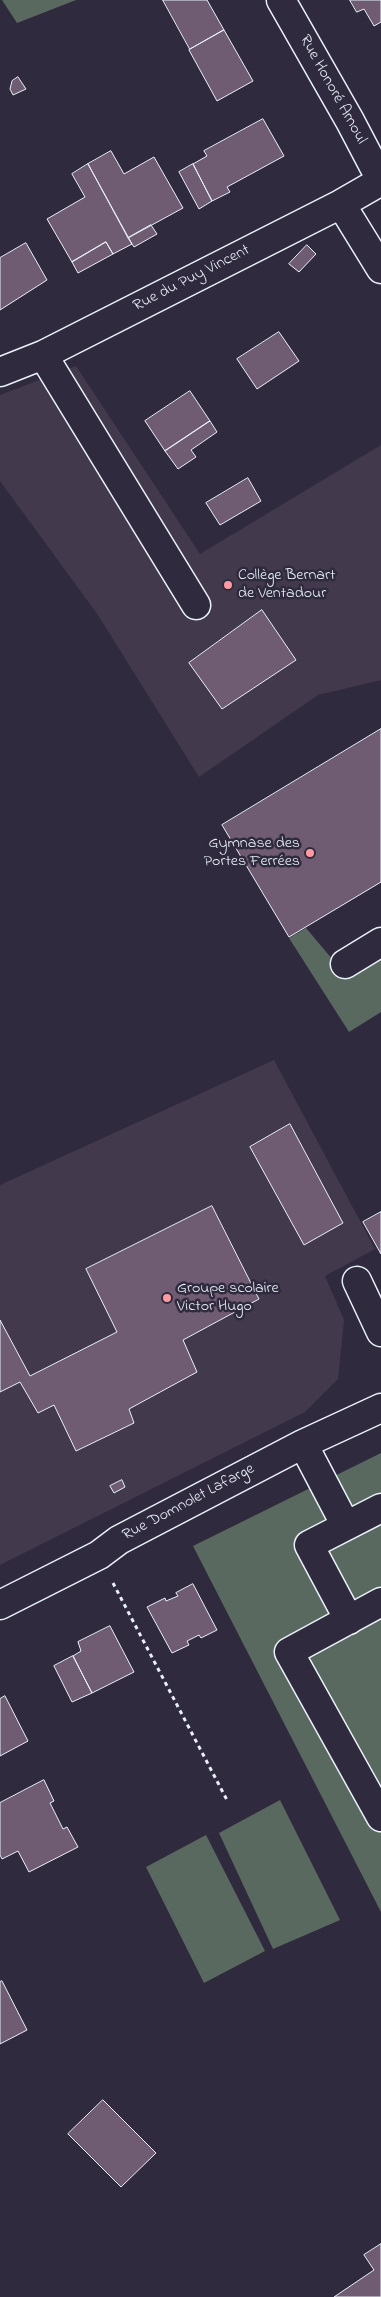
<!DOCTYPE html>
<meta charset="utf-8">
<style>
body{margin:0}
canvas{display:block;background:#2f2a3d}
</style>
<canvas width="381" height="2297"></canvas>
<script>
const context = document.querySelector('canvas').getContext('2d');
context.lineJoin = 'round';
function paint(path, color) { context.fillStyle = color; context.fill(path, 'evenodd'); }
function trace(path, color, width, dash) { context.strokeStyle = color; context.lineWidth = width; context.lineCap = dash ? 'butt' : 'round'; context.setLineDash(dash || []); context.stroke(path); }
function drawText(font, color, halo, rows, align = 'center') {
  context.font = font + ' "Indie Flower",sans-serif'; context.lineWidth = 5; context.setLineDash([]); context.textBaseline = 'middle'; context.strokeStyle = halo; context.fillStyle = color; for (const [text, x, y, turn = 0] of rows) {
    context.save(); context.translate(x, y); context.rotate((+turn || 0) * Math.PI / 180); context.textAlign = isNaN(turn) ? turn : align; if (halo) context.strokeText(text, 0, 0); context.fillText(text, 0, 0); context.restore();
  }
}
const built = new Path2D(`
 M76,366L200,554L381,445V680L318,695L199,777L98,615L0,481V395Z
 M274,1060L375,1249L325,1276L344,1320L338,1379L305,1412L0,1565V1185Z`);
const green = new Path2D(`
 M2,0H76L17,23Z
 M306,928L349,979L381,960V1012L349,1032L289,938Z
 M381,1453V1912L193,1546Z
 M280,1800L340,1920L273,1949L219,1833Z
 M206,1835L265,1951L204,1983L146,1867Z`);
const building = new Path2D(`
 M163,0H207L224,30L190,49Z
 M350,0H381V22L374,26L364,9L357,12Z
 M224,30L253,81L217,101L189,50Z
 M18,77L26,89L13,95L10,89L12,81Z
 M263,119L284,156L227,187L230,192L212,201L193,164L207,156L204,151Z
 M111,151L124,174L154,157L183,208L128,238L88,164Z
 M88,164L132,244L113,254L106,242L72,262L47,219L85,197L72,174Z
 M193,164L212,201L199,209L179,172Z
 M151,225L157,234L134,247L128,238Z
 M106,242L113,254L78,273L72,262Z
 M26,243L47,280L0,310V258Z
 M307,245L316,254L299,272L289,264Z
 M279,332L299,361L257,389L237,359Z
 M190,391L210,421L165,451L145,421Z
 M210,421L217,432L191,450L196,457L178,469L165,451Z
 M248,478L261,501L220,525L206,503Z
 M262,610L296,660L222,709L189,663Z
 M381,729V882L289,937L222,825Z
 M290,1124L343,1223L304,1245L250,1147Z
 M212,1206L259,1299L183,1340L197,1372L129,1409L134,1423L76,1451L54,1405L38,1413L20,1382L0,1392V1320L30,1376L117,1332L86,1269Z
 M381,1212V1254L363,1222Z
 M122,1480L125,1487L114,1493L110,1486Z
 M193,1584L217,1630L201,1638L199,1635L187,1641L189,1645L172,1653L147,1607L165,1598L166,1601L178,1596L176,1593Z
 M110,1626L134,1672L92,1693L73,1656L81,1651L78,1642Z
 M73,1656L92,1693L72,1702L54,1666Z
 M5,1696L28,1741L0,1756V1699Z
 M44,1780L54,1801L50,1803L63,1829L67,1827L78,1847L29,1872L18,1851L2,1859L0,1855V1803Z
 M2,1981L27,2030L0,2044V1982Z
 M103,2100L156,2153L121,2187L68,2134Z
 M381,2244V2297H334L374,2270L364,2255Z`);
const path = new Path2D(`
 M113,1583L228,1802`);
const minor = new Path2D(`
 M281,0L350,121L381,180
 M341,204L381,269
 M43,355L196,605
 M0,372L43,355L341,204L381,181
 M345,964L381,942
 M357,1281L381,1332
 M303,1444L346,1526
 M381,1602L289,1652L381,1817
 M0,1605L99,1555L119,1540L303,1444L381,1408
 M349,1620L309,1545L381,1508`);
const markers = [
 [228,585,5,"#ff9aa2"],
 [310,853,5,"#ff9aa2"],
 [167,1298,5,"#ff9aa2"]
];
const streetNames = [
 ["Rue Honoré Arnoul",332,90,61],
 ["Rue du Puy Vincent",192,279,-27],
 ["Rue Domnolet Lafarge",189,1503,-28]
];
const poiNames = [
 ["Collège Bernart",238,576],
 ["de Ventadour",238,594],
 ["Gymnase des",300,844,"right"],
 ["Portes Ferrées",300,862,"right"],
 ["Groupe scolaire",177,1289],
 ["Victor Hugo",177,1307]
];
paint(built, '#42394d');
paint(green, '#596960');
paint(building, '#6f5b72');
trace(building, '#e8f1f8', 1);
trace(minor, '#e8f1f8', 31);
trace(path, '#e8f1f8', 3, [4, 4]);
trace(minor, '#2f2a3d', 28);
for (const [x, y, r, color] of markers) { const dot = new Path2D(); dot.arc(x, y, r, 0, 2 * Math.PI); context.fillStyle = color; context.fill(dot); trace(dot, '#2f2a3d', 2); }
drawText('16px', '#e8f1f8', '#2f2a3d', streetNames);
drawText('16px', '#e8f1f8', '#2f2a3d', poiNames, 'left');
</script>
